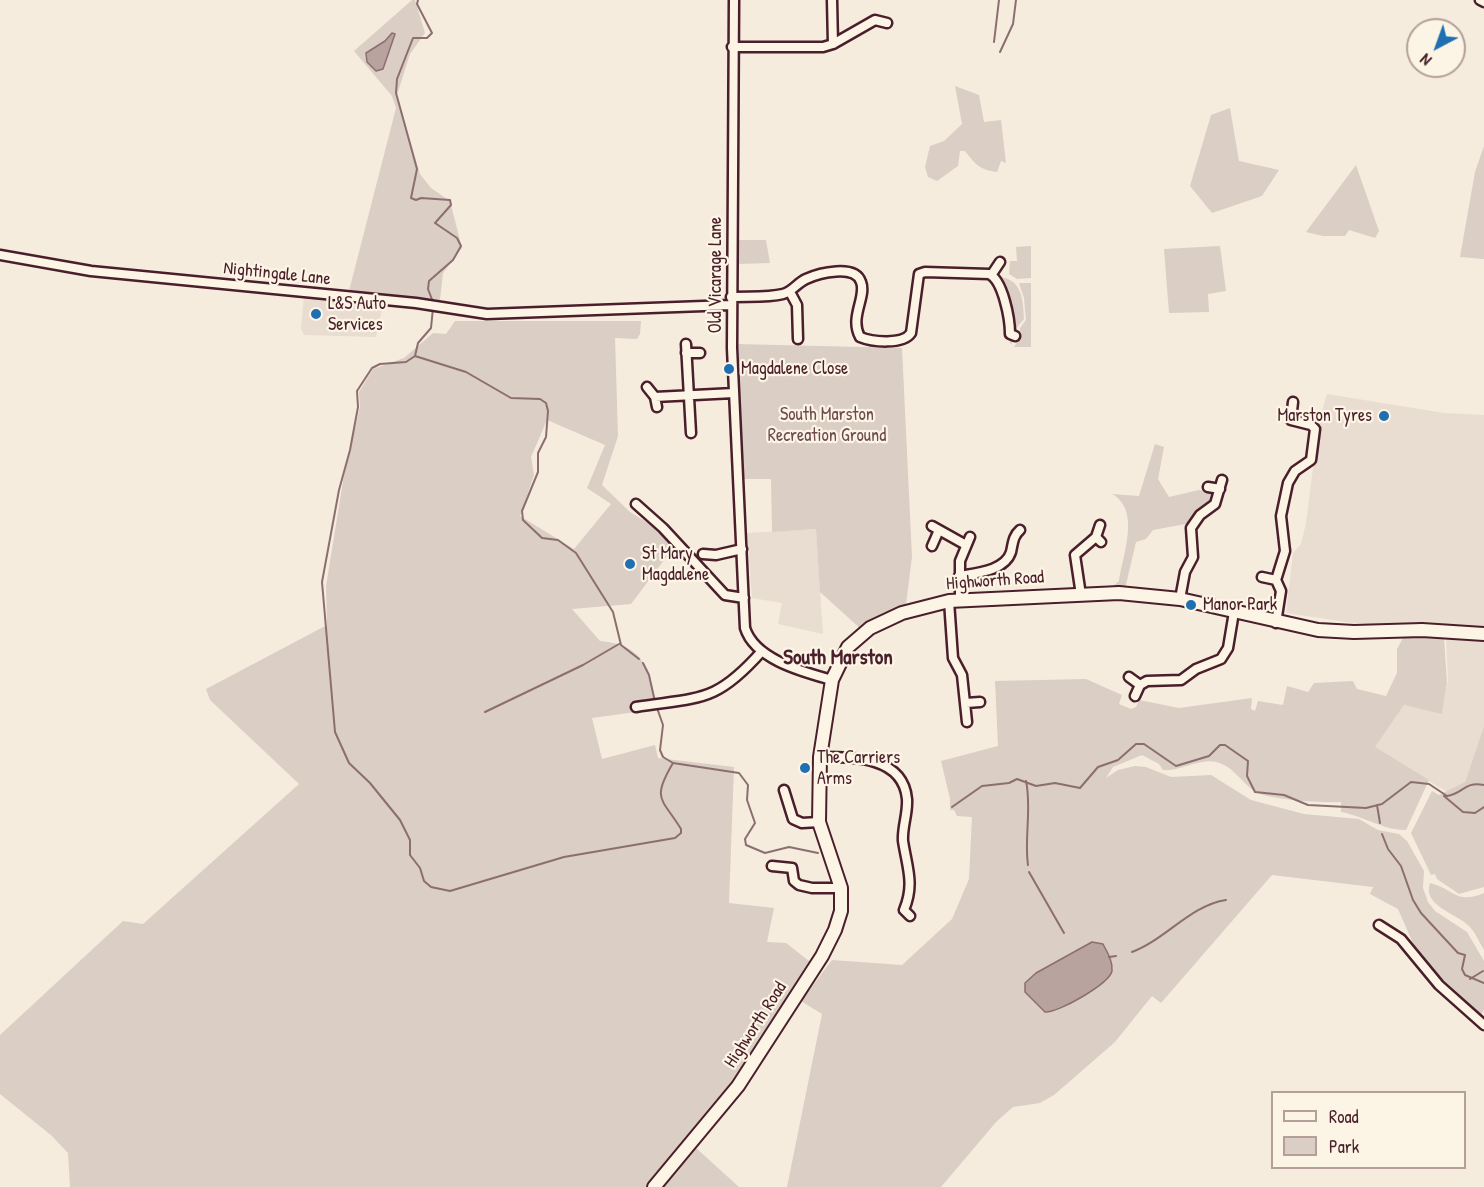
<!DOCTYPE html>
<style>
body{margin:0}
#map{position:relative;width:1484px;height:1187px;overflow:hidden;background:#f5ecde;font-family:"Patrick Hand",sans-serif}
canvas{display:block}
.legend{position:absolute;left:1271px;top:1091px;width:195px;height:78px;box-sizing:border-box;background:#fcf5e5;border:2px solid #b59f9b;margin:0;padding:8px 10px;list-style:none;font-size:18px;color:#4a1f2b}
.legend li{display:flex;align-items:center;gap:12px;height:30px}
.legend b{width:30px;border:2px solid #b59f9b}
.north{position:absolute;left:1406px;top:18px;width:60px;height:60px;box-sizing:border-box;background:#fcf5e5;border:2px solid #b59f9b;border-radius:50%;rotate:221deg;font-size:16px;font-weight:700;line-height:24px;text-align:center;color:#4a1f2b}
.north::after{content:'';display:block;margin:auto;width:21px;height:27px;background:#1f6fb2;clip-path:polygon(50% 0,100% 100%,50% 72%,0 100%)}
</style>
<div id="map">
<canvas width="1484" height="1187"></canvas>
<ul class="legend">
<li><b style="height:8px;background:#fcf5e5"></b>Road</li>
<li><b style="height:16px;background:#dbcec4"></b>Park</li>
</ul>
<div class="north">N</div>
</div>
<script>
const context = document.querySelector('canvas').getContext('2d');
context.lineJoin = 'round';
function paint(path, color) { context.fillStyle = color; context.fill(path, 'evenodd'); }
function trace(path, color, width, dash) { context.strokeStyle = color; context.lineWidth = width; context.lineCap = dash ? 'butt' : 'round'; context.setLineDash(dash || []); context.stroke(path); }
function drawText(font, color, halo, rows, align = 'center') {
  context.font = font + ' "Patrick Hand",sans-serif'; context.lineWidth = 4.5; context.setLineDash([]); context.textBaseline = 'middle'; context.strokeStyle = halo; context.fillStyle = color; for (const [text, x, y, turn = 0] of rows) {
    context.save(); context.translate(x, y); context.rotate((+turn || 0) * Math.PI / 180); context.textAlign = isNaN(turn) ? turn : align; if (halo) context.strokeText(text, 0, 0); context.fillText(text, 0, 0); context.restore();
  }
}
const built = new Path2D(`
 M304,295L383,305L376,337L304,335L301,329Z
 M1327,394L1444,413L1484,415V631L1353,623L1286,613L1293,553L1301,544L1306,523L1319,421Z
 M816,529L823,634L778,624L782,603L752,598L747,533Z
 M1446,637L1484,641V726L1465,782L1447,792L1374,748L1404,705L1442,713L1448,681Z`);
const green = new Path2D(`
 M412,0H415L425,33L410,54L397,95L420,174L431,188L450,201L462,248L443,273L440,300L349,291L396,108L392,96L354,51Z
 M955,86L979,95L984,122L1001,120L1006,163L1001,161L997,172C980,170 975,164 965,151H960L958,166L937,181L928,177L925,167L930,146L944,141L962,124Z
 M1230,108L1239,161L1279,170L1262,196L1212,213L1190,186L1211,115Z
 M1484,146V259L1460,257L1475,172Z
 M1356,165L1379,231L1375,238L1349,230L1345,236H1323L1306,232Z
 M737,240H766L770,263L737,264Z
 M1031,246V278L1017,279L1009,274L1010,261H1017L1016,247Z
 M1220,246L1226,291L1208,294L1209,312L1169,313L1164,249Z
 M999,277C1022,279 1023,299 1024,319L1017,327C1017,343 1015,334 1011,345L1008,337L1017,334L1009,301Z
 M1019,283H1031V347H1014L1020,338V328L1026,320L1024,298Z
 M455,321H641L640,334L637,339L615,338L618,436L602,485L630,512L656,528L674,547L631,604L572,609L600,641C646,645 649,670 658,709L592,718L602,759L655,745L658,758L734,767L729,903L774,908L767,942L786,943L813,964L742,1075L647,1187H70L68,1153L52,1136L0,1094V1035L123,921L143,924L299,784L210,700L206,689L327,625L326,586L344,475L360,407L359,392L373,369L404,358L433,333L446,334ZM547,420L605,445L587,488L611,504L574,549L520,516L534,475L531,457Z
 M737,344L902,348L912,557L906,604L881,614L862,630L820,592L816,529L772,532L771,479H744Z
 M1155,444L1164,447L1158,479L1169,497L1199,490L1213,493V500L1191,523L1153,530L1146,539L1136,542L1125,589L1108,590L1119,581C1123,554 1141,510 1112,494L1139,496Z
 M1403,638H1444L1447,683L1442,714L1404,705L1375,747L1429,780L1406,830C1382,830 1364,816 1341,812V802C1324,803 1266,800 1254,791C1244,784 1234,769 1222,764C1202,755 1182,772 1163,770L1159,764L1142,755L1113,767L1106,778L1118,770L1135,766L1146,767L1171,777L1211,775L1251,800L1304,814L1359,819L1378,830L1399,834L1407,841L1424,871L1423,888L1428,902L1435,911L1467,932L1484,961V1010L1480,1016L1437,976L1415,948L1398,909L1370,894L1373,887L1272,875L1161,1003L1152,996L1115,1042L1054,1095L1040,1103L1013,1107L997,1121L941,1187H787L822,1014L801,1001L832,960L902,965L952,919L969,879L972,817L957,816L954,810H950V799L941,761L998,746L995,681L1086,679L1122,695L1119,704L1131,709L1136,707L1139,700L1179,708L1252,698L1251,709L1255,711L1258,701L1283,705L1287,686L1308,692L1314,683L1353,681L1357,689L1386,696L1397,673V649Z
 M1484,726V887L1459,894L1437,879L1435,874L1431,875L1411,833L1432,791L1439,795L1465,782Z
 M1430,883C1454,889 1457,905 1484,893V950C1479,942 1476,933 1469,926C1456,913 1422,906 1430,883Z
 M695,1147L739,1187H663Z`);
const water = new Path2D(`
 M392,33L395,34L383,69L376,71L367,62L366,53L385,41Z
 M1092,942L1103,944C1107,952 1113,961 1112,971C1109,984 1058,1013 1045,1012L1025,992V983L1036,973Z`);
const stream = new Path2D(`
 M418,0L417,4L432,33L427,38H413L397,79L396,93L417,169L411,198L416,200L421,198L450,200L451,205L435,223L457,238L461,246L453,260L429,281L428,289L433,302
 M994,42L999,0
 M1000,52L1013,24L1016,0
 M415,356L418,343L431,328L433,308
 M639,659L621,645L613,612L576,553L558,540L542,538L523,520L522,511L538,472V453L546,437L548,411L546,403L540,399L511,398L466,372L415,356L406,362L380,364L372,368L357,391L358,407L350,450L339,490L322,582L335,732L349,763L370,783L400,820L410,840V855L420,868L424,881L431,887L450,891L564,857L675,838L681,833V829C662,798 651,800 673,763
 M643,663L649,675L655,702
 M657,708L663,725L660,750L663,757L673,763L739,773L748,785L747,800L755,823L745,839L746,845L765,853L789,847L818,853
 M485,712L583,665L619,644
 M1026,781C1032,809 1024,837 1028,865
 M1444,796L1463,812L1475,813L1484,807
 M1377,805L1380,823
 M952,807L982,786L1009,783L1017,779L1036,786L1055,783L1080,788L1098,767L1118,760L1136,744H1144L1176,766L1209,756L1220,745H1225L1248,761L1247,776L1255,792L1284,795L1308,805L1366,808L1382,804L1411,782L1429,784L1447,796C1463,794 1464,781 1484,785
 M1382,834L1388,849L1401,866L1413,900L1421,913L1458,953L1465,955L1462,969L1465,975L1484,983
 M1029,872L1064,933
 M1132,952C1165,940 1191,905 1226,900
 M1109,957L1116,956
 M1470,979L1483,971`);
const street = new Path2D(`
 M734,0L732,348L745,628C755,660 804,672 832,680
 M832,0L833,44
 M1480,0L1484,2
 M732,47H823L833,44L875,20L887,23
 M0,255L91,271L416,303L487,314L731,305
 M992,274L1000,262
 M790,292L797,305L798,339
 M731,297C748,296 767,298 783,294C792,292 797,283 806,279C819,273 855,264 861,282C867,297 849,317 860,337C872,342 903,345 911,333L919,274L925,272L989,274C1003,280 1010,319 1010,334L1015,336
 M686,344L691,433
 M686,353H700
 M647,387L655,397L657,407
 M655,397L734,393
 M1208,487L1220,489
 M636,504L663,528L725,595L744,598
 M932,526L966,545
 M1096,537L1100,525
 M932,546L939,530
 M703,554L716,555L742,549
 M959,576C976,573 1005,571 1011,552C1013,543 1013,536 1020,530
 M1262,577L1276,580
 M1081,595L1075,555L1096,537L1101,542
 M960,599V561L970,537
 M1180,599L1185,572L1193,557L1191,528L1200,515L1215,504L1222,480
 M949,601L953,658L962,675L967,722
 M1276,623L1281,591L1276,580L1285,551L1281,516L1288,483L1295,471L1311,460L1315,429L1311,425L1291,420L1293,402
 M1129,677L1140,685
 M1135,696L1140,685L1147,681L1181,680L1196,669L1221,659L1228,648L1234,612
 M966,703L980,702
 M636,707C701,697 716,703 762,651
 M820,757C853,757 903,756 907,799C908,814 902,827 903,841C907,867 915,884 904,910L910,916
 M784,790L793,819L802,823L819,822
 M772,866L792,868L794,881L799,885L812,888H841
 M1379,925L1401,939L1439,985L1484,1025`);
const secondary = new Path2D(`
 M654,1187L738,1086L822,956L835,930L841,911V888L819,822L820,757L832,680L848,647L870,628L902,613L949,601L1119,593L1180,599L1318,630L1354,632L1422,630L1484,634`);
const markers = [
 [316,314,6,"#1f6fb2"],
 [729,369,6,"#1f6fb2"],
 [1384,416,6,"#1f6fb2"],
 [630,564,6,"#1f6fb2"],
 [1191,605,6,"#1f6fb2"],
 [805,768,6,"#1f6fb2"]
];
const streetNames = [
 ["Nightingale Lane",277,274,6],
 ["Old Vicarage Lane",716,275,-90],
 ["Highworth Road",995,581,-4],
 ["Highworth Road",756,1025,-57]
];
const poiNames = [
 ["L&S Auto",328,304],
 ["Services",328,325],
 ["Magdalene Close",741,369],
 ["Marston Tyres",1372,416,"right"],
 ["St Mary",642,554],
 ["Magdalene",642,575],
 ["Manor Park",1203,605],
 ["The Carriers",817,758],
 ["Arms",817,779]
];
const parkNames = [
 ["South Marston",827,415],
 ["Recreation Ground",827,436]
];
const quarterNames = [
 ["South Marston",838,658]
];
paint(built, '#e8ddd0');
paint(green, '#dbcec4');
paint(water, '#b8a39e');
trace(water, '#8c6e70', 1.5);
trace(stream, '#8c6e70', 2);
trace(street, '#4a1f2b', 13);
trace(secondary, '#4a1f2b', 16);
trace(street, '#fcf5e5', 8);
trace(secondary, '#fcf5e5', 12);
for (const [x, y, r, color] of markers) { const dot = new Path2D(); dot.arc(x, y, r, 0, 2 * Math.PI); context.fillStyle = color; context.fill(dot); trace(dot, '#fcf5e5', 2); }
drawText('18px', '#4a1f2b', '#fcf5e5', streetNames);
drawText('18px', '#4a1f2b', '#fcf5e5', poiNames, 'left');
drawText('18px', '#6e4b51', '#fcf5e5', parkNames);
drawText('bold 21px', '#4a1f2b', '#fcf5e5', quarterNames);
</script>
